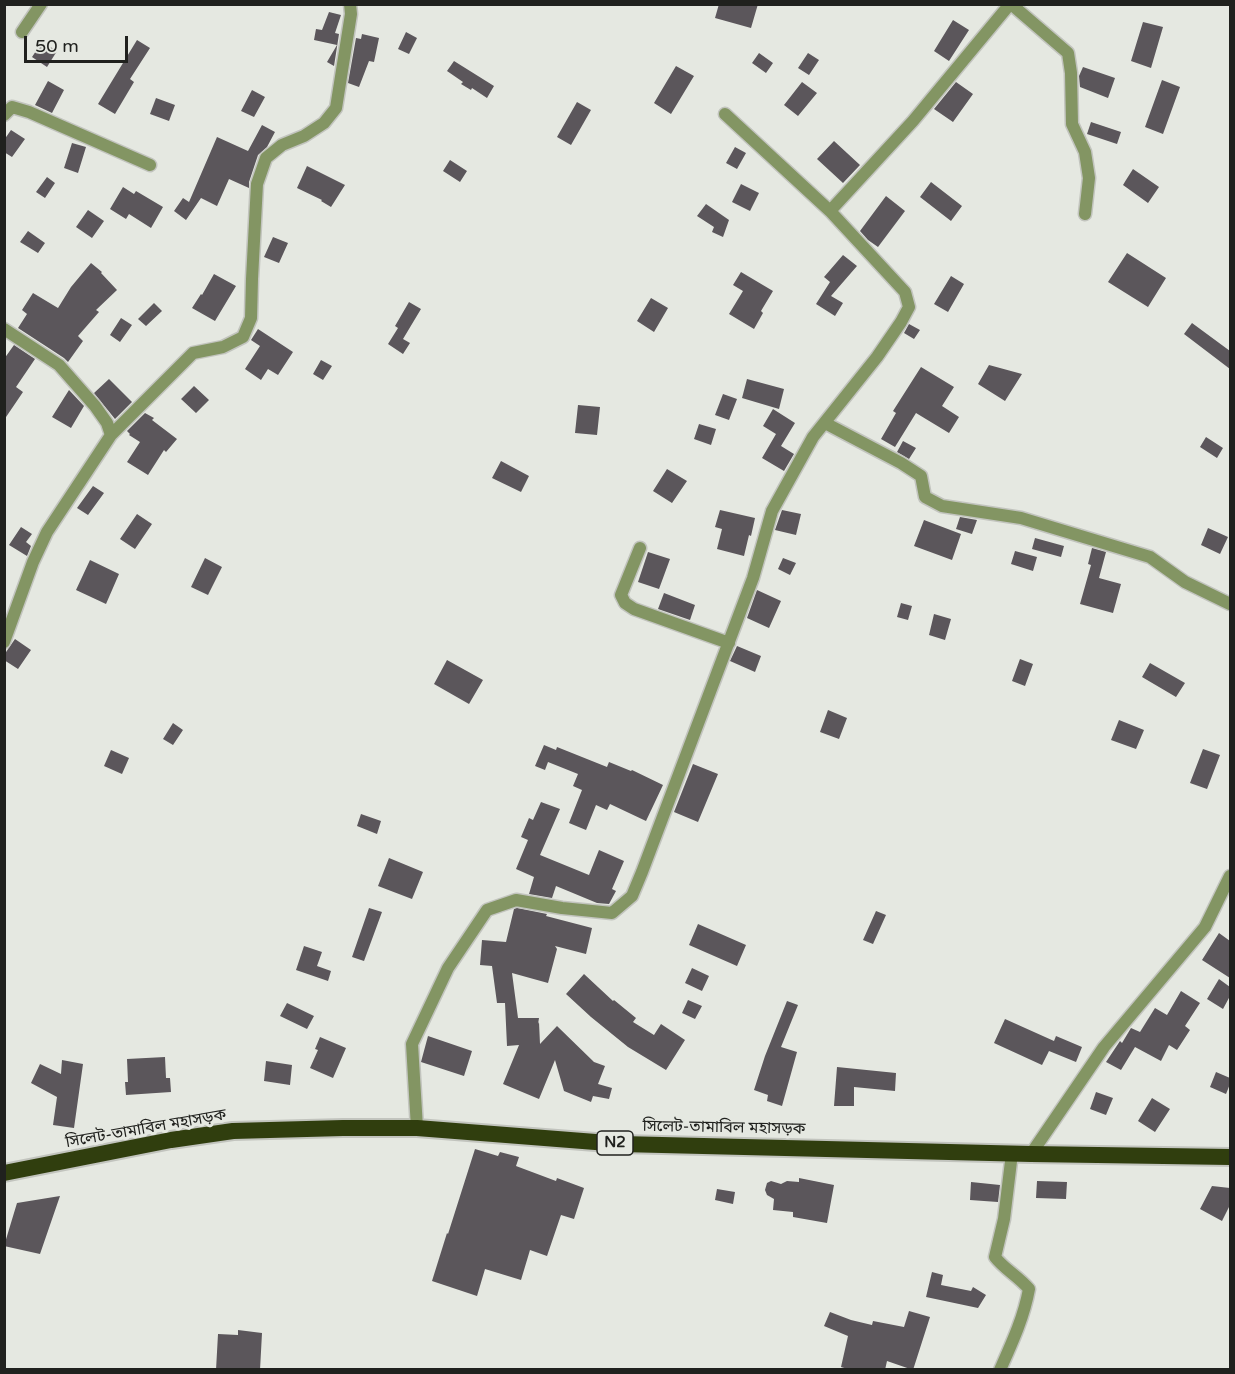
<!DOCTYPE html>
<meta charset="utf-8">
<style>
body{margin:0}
#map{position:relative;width:1235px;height:1374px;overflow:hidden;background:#e5e8e1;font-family:"Varela Round",sans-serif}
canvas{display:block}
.frame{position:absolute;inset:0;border:6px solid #20211e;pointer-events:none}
.scale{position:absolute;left:24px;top:36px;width:104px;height:27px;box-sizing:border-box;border:3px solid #20211e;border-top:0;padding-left:8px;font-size:18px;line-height:21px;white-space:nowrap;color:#20211e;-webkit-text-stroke:4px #e5e8e1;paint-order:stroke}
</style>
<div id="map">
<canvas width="1235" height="1374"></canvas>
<div class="frame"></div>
<div class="scale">50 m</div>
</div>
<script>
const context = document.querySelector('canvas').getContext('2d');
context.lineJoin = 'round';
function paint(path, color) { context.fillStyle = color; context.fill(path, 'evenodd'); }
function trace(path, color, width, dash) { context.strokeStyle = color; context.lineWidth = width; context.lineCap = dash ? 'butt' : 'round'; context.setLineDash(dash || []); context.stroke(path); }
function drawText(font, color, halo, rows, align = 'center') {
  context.font = font + ' "Varela Round","Noto Sans Bengali",sans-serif'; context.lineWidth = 6; context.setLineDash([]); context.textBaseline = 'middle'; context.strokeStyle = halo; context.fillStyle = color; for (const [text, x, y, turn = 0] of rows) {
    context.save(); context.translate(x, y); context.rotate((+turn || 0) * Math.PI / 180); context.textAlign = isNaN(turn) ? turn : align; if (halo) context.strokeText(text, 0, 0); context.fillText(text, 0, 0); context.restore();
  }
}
const building = new Path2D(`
 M719,4H758L751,28L715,18Z
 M329,12L341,15L335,33L339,34L334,66L327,62L337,45L314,40L316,29L322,30Z
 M953,20L969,30L949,61L934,51Z
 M1143,22L1163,27L1151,68L1131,61Z
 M406,32L417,38L409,54L398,49Z
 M362,34L379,38L374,62L369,61L359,87L348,83L356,38L361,39Z
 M137,40L150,48L130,79L134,82L115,114L98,104Z
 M42,42L57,51L47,67L32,57Z
 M759,53L773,63L766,73L752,63Z
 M808,53L819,60L809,75L798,68Z
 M454,61L494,86L487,98L472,88L471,90L461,84L463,82L447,71Z
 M676,66L694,76L671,114L654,103Z
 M1083,67L1115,78L1108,98L1080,87L1079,76Z
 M1162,80L1180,87L1163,134L1145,127Z
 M48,81L64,90L52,113L35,105Z
 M802,82L817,93L798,116L784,105Z
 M956,82L973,94L953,122L934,109Z
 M252,90L265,97L254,117L241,111Z
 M156,98L175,105L169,121L150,114Z
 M577,102L591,110L571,145L557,137Z
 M1091,122L1121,132L1117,144L1087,134Z
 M262,125L275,132L267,147L258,155L249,182V188L229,179L217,206L201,198L186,220L174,211L183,198L189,202L217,137L248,151Z
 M11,130L25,139L12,157L4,152V140Z
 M834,141L860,165L843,183L817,159Z
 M72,143L86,147L78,173L64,168Z
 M735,147L746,153L737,169L726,163Z
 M450,160L467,171L460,182L443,171Z
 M307,166L345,185L331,207L321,201L322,200L297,188Z
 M1133,169L1159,187L1148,203L1123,185L1126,180Z
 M47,177L55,183L45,198L36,192Z
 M931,182L962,206L951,221L920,197Z
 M741,184L759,193L750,211L732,202Z
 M123,187L134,194L136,191L163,207L151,228L129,214L126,219L110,209Z
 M886,196L905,211L878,247L868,240L860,231Z
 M706,204L729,220L723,237L712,232L714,227L697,216Z
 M88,210L104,221L92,238L76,227Z
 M28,231L45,243L38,253L20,242Z
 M273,237L288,243L279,263L264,257Z
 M1127,253L1166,278L1148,307L1108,282Z
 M843,255L857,266L831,296L843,303L835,316L816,304L830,282L824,277Z
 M91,263L102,272L101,273L117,290L96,310L99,312L78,336L83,341L68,362L64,358L18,328L27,314L22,310L33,293L58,308L71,287Z
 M741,272L773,291L761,311L763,313L754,329L729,314L743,291L733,285Z
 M214,274L236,286L215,321L192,308L201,294L202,295Z
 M951,276L964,284L948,312L934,304Z
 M651,298L668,308L654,332L637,321Z
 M409,302L421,309L403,339L410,343L403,354L388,344L398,328L395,326Z
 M154,303L162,311L146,326L138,319Z
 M121,318L132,325L120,342L110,335Z
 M1192,323L1230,351V369L1184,334Z
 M909,324L920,330L914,339L904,333Z
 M258,329L293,352L278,375L268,369L261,380L245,369L260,346L251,340Z
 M14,345L35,359L16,387L23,392L4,420V359Z
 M321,360L332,366L323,380L313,374Z
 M989,365L1022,374L1005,401L978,384Z
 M921,367L954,387L942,406L959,417L949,433L916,413L895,447L881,439L896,413L893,411Z
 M109,379L132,402L115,419L94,393Z
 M747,379L784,389L779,409L742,398Z
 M194,386L209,400L196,413L181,399Z
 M69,390L84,406L71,428L52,417Z
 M723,394L737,399L729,420L715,415Z
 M578,405L600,407L597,435L575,433Z
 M773,409L795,423L781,446L794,454L784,471L762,458L776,434L763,426Z
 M145,413L154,418L152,420L177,439L166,452L164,450L148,475L127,462L140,442L129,435L130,434L127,431Z
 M699,424L716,429L711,445L694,439Z
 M1206,437L1223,448L1217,458L1200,447Z
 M903,441L916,448L909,459L897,452Z
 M501,461L529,476L521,492L492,478Z
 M667,469L687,481L672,503L653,491Z
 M93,486L104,493L88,515L77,508Z
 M720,510L755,518L751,536L749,535L744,556L717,549L722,529L715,527Z
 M782,510L801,514L796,535L775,530Z
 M137,514L152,524L135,549L120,539Z
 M960,517L977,520L972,534L956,529Z
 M924,520L961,534L952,560L914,546Z
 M21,527L32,534L26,542L31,546L27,556L9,545Z
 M1208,528L1228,537L1220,554L1201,545Z
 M1035,538L1064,546L1061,557L1032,549Z
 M1092,548L1106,552L1099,578L1121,584L1113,613L1080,604L1091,565L1088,564Z
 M1015,551L1037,557L1033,571L1011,564Z
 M648,552L670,559L659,589L638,582Z
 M205,558L222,567L208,595L191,587Z
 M783,558L796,563L790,575L778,569Z
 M90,560L119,574L106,604L76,590Z
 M757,590L781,601L769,628L747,618Z
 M664,593L695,605L690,620L658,609Z
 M901,603L912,606L908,620L897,617Z
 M934,614L951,619L945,640L929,635Z
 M15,639L31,650L18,669L4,660V655Z
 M737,646L761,656L755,672L730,661Z
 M1020,659L1033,664L1025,686L1012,681Z
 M447,660L483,680L469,704L434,684Z
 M1150,663L1185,683L1176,697L1142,677Z
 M828,710L847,718L839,739L820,732Z
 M1119,720L1144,730L1136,749L1111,740Z
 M173,723L183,730L173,745L163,739Z
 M544,745L556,750L557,747L607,767L609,762L631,771L632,770L663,785L646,821L610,804L607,810L596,805L586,830L569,823L582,790L573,786L578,774L548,762L545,770L535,766Z
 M1203,749L1220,755L1207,789L1190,783Z
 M111,750L129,758L122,774L104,766Z
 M693,764L718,774L698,822L674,812Z
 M541,802L560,809L540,855L589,875L599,850L624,861L612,889L616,891L609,904L597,903L556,886L552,898L529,894L534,877L516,869L528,840L521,837L529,818L533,820Z
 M361,814L381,821L377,834L357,826Z
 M389,858L423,872L412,899L378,886Z
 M369,908L382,912L364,961L352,957Z
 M517,908L547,914L546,916L592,928L586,954L555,946L557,949L548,983L512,973L518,1018H539L538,1024L539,1022L540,1044L557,1026L594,1062L605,1066L598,1084L612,1088L609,1099L593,1096L591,1102L564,1091L555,1060L539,1099L503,1084L519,1045L507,1046L505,1003H497L492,966L480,965L482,940L506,942L514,909Z
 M876,911L886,915L873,944L863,940Z
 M698,924L746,945L737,966L689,945Z
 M1219,933L1230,941V978L1202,960Z
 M304,946L322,952L317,966L331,971L328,981L296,970Z
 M692,968L709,976L702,991L685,983Z
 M584,974L613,1001L614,1000L636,1018L633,1022L654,1035L661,1024L685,1040L666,1070L628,1047L591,1017L566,994Z
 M1219,979L1230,987V996L1223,1009L1207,999Z
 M1181,991L1200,1003L1185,1026L1190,1030L1177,1050L1169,1045L1161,1061L1135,1047L1121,1070L1106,1062L1120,1041L1122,1043L1131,1028L1140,1032L1155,1008L1167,1015Z
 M688,1000L702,1006L695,1019L682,1013Z
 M787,1001L798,1005L781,1047L797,1052L782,1106L767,1101L768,1095L754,1090L765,1056Z
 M287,1003L314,1016L307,1029L280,1016Z
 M1005,1019L1054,1041L1056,1036L1082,1047L1076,1062L1049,1051L1042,1065L994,1043Z
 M428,1036L472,1051L464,1076L421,1062Z
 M320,1037L346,1048L333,1078L310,1068L318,1050L315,1049Z
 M165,1057L166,1078H170L171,1092L126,1095L125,1082H128L127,1059Z
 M62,1060L83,1064L74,1128L53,1125L57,1097L31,1083L40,1064L61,1074Z
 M266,1061L292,1065L290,1085L264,1081Z
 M837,1067L896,1073L895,1091L854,1087V1106H834Z
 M1216,1072L1230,1078V1084L1226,1094L1210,1087Z
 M1096,1092L1113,1098L1106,1115L1090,1109Z
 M1152,1098L1170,1109L1155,1132L1138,1121Z
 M475,1149L498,1156L500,1152L519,1157L516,1166L556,1181L557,1178L584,1188L574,1219L561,1215L547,1256L530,1250L521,1280L485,1269L477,1296L432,1281L447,1233L448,1234Z
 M799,1178L834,1185L827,1223L793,1217V1212L773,1210L774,1199L767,1195L765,1190L767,1183L771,1181L781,1184L787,1181L799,1182Z
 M1037,1181L1067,1182L1066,1199L1036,1198Z
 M971,1182L1000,1185L998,1202L970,1200Z
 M1212,1186L1230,1188V1205L1222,1221L1200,1209Z
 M717,1189L735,1192L733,1204L715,1200Z
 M60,1196L40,1254L4,1246L17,1203Z
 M932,1272L943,1275L941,1285L971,1291L973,1287L986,1295L978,1308L926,1297Z
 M909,1311L930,1317L913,1370L887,1361L885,1370H851L841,1367L848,1336L824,1326L830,1312L851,1320L872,1325L873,1321L904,1327Z
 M238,1330L262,1333L260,1370H216L218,1334L238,1335Z`);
const minor = new Path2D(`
 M1011,4L1068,53L1071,73L1072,124L1085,152L1089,178L1085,214
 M22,32L41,4
 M4,115L12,107L29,112L150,165
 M830,211L913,121L1010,4
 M4,329L59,365L95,406L107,423L111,435L47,532L33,562L4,642
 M825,423L901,463L921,476L925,497L942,506L1021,518L1150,557L1185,582L1230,604
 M111,435L193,353L223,347L243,337L251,318L252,279L257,184L266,158L282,145L304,136L324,123L336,108L351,14L350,4
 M640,548L621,595L625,603L634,609L729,643
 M417,1128L412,1044L448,968L487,910L516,900L562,908L612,913L632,896L642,872L753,578L772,511L813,437L877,357L901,322L909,307L905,292L830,211L725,114
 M1031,1154L1104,1047L1205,927L1230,876
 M1000,1370C1012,1343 1024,1317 1029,1289C1018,1276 1004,1269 995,1257L1004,1219L1012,1153`);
const trunk = new Path2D(`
 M4,1173L171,1140L233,1131L343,1128H417L621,1144L1031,1154L1230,1157`);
const shields = [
 [615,1143,36]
];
const shieldNames = [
 ["N2",615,1143]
];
const streetNames = [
 ["সিলেট-তামাবিল মহাসড়ক",724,1128,1],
 ["সিলেট-তামাবিল মহাসড়ক",146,1129,-10]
];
paint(building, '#5b565b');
trace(minor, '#c2c4be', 15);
trace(trunk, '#c2c4be', 20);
trace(minor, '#839563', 12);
trace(trunk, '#303e0e', 16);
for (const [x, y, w] of shields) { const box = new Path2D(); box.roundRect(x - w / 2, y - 12, w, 24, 4.5); context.fillStyle = '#e5e8e1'; context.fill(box); trace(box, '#20211e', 1.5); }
drawText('bold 15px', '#20211e', null, shieldNames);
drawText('16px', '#20211e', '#e5e8e1', streetNames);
</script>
